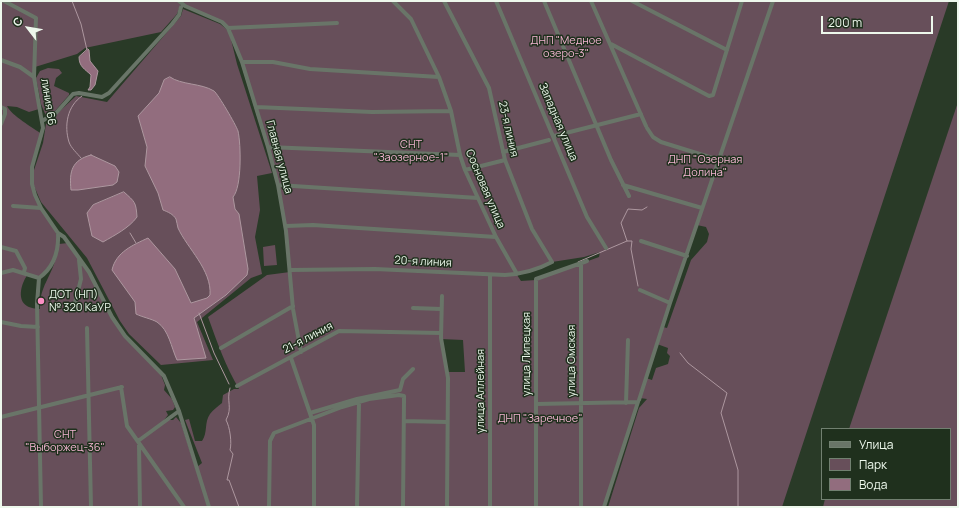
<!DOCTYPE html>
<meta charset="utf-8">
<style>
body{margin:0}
#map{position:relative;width:959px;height:508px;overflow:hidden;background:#293a27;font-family:Manrope,sans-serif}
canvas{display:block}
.frame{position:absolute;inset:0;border:2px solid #edf8ec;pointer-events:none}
.legend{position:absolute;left:821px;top:428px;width:130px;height:72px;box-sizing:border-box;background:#1f301d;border:1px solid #718070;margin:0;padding:5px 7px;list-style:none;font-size:12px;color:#edf8ec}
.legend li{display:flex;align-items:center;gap:8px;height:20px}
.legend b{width:20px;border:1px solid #718070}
.north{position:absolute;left:8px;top:8px;width:40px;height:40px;-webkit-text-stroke:3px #1f301d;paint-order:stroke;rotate:301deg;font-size:11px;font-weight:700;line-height:16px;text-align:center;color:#edf8ec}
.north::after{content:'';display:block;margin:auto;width:14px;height:18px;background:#edf8ec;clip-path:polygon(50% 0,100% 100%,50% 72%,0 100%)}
.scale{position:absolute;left:821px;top:16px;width:112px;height:18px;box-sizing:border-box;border:2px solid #edf8ec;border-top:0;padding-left:5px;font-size:12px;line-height:14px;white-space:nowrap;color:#edf8ec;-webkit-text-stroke:3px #1f301d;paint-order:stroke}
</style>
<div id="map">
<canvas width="959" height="508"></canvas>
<div class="frame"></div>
<ul class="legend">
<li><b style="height:5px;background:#697568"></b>Улица</li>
<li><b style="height:11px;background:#674f5a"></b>Парк</li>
<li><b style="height:11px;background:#926d7e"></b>Вода</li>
</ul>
<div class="north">С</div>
<div class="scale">200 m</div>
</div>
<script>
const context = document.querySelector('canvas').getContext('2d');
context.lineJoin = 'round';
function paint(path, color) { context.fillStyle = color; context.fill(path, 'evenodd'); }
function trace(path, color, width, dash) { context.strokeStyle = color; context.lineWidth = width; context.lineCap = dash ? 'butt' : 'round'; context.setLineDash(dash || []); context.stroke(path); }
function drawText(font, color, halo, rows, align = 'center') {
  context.font = font + ' Manrope,sans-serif'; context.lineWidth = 3; context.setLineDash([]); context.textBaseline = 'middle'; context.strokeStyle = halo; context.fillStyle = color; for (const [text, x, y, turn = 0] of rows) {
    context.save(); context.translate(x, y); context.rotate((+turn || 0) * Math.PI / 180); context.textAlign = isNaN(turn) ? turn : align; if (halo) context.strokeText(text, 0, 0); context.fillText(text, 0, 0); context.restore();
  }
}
const green = new Path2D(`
 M1,1H949L782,507H608L639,408L647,399L640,398L604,507H209L197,467L202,463L185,420L189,419L195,441H202C208,433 204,422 210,414C213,410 218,406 222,403L223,395L234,389H239C226,367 217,342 208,317L267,275L290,272L278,185L231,31L222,22L181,3L177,14L161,32L85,48L77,54L35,67L39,109L29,112L17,107L7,106C12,116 32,127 43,135C31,171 25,179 46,213C52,224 58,232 59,244L68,243L85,267L125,336L159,370L165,385L164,390L172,399L175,407L173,410L166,411L168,415L164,420H173L176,417L181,423L208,507H1ZM697,225L706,227L709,234L707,242L691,260L667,328L663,327ZM600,252L599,257L536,280L521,281L517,275L552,262L584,257ZM56,257C52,276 39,287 40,309C36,309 30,308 27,306C16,299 22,282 28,274L39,278ZM441,339L463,340L465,372H446ZM657,344L668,348L667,353L670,356L668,364L656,368L652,380L646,378Z
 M183,9L220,24L229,31L237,64L272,173L257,176L260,210L255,237L262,274L251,278L197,322L213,360L161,365L129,334L120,321L87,258L41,202L34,186V170L43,143L46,124L76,96L107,102L181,16Z
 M48,68L59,69L62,73L56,78L54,86L69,93V95L55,111L46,116L41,104L36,78L40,71Z
 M958,102V507H823L825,499H950V429H849Z
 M275,245L277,265L264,266L263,247Z`);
const water = new Path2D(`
 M88,49L89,50L90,61L98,71L95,85L91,90H88L90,87L91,75C85,69 79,67 79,57Z
 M170,77C181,85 201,83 214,91C218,94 236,125 238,131C241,144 242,187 233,197L235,209L239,214L248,269L247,275L226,295L194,318L206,358L177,360C171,347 169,330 157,322C152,319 142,317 136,314L135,302L112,270C116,252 133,245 148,238L175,269L191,303L207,298L210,295C212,270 187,248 178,228C177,225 177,222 176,219C173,214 168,212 163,210L158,193L145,166L147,147L138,116L159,93L164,80Z
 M91,155L115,166L119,172L117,182L113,185L78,190H71C69,171 72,160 91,155Z
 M124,192C135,202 136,202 137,217C129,228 115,235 103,242L92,236L87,213L93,205Z`);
const stream = new Path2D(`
 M72,1L81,24L87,50
 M81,158C77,153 71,148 69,142C64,126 67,106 82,96
 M130,233L136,243
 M578,262L627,241
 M638,286L631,249L632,241H627L621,223L628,209L642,210L647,207
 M199,313L214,353L229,384
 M680,353L688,363L727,393L721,413L738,470V507
 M230,388C226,402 233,407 226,420C230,427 232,443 230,450L233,454L227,480H229L239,507`);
const minor = new Path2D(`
 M4,1L36,18L34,77L43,128L32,167V184L35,195L41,208L58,233L64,237L89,272L112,317L125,336L164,376L179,411L209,507
 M179,1L185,6L222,22L228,28L242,62L268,147L278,185L286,231L293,309L301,352
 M393,1L411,19L439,77L451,111L460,155L465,170L496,237L517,274
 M496,1L587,217L606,248
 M544,1L611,160L629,196
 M591,1L646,126
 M632,1L727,50
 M228,28L337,23
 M611,44L709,96L713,95L742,1
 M1,60L20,67L34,77
 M242,62H273L310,69L439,77
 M1,107L5,109V114L1,124
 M256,107L372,112L451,111
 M42,121L56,113L73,94L79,93L102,97L109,93L172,24L179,15L181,7
 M647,128L653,137L661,142L719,160
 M554,136L641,114
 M268,147L460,155
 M503,152L549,140
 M465,170L505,160
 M278,185L478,198
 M623,185L702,208
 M13,206L41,208
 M286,226L313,225L496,237
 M641,241L687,256
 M1,247L16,251L25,268L24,272
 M290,270L375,269L505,275C522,274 537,270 552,262L532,229L505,160L489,88L444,1
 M1,273L13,270L39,278
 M490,275V507
 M39,278L37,304L41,507
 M39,278C54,267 59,251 58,233
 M640,290L670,303
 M442,296L441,338L448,378L447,507
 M74,307L81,279L79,260
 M413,308L441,309
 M1,322L21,326L38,327
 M87,328L91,507
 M221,348L293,306
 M291,358L314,425V507
 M237,386L339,331L441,333
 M121,387L127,426L184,507
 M639,400L670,303L773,1
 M626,403L628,340
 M536,404L638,402L604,507
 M310,413L357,399L400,390L403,379L413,369
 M1,417L122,387
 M404,421L447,422
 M138,441L179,411
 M139,445L140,507
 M269,507L270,441L274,433L342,407L369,399L399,395L404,396V400L403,507
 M357,507L359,403
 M536,507V279L587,261
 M581,507V264`);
const markers = [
 [41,301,4,"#fb8fc4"]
];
const parkNames = [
 ["ДНП \"Медное",566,41],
 ["озеро-3\"",566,54],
 ["СНТ",411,145],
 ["\"Заозерное-1\"",411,158],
 ["ДНП \"Озерная",705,160],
 ["Долина\"",705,173],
 ["ДНП \"Заречное\"",540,419],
 ["СНТ",65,435],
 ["\"Выборжец-36\"",65,448]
];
const streetNames = [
 ["линия 66",48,102,81],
 ["Западная улица",558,122,67],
 ["23-я линия",508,129,77],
 ["Главная улица",279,157,75],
 ["Сосновая улица",485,189,67],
 ["20-я линия",423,262,3],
 ["21-я линия",308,338,-28],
 ["улица Липецкая",527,354,-90],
 ["улица Омская",572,361,-90],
 ["улица Аллейная",481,391,-90]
];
const poiNames = [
 ["ДОТ (НП)",49,295],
 ["№ 320 КаУР",49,308]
];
paint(green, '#674f5a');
paint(water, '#926d7e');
trace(water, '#ad979f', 1);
trace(stream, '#ad979f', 1);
trace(minor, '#697568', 4);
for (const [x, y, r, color] of markers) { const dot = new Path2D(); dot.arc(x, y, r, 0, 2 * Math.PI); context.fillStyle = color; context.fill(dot); trace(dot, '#1f301d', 1.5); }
drawText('11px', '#f4b5d2', '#1f301d', parkNames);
drawText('11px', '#edf8ec', '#1f301d', streetNames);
drawText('11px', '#edf8ec', '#1f301d', poiNames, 'left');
</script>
